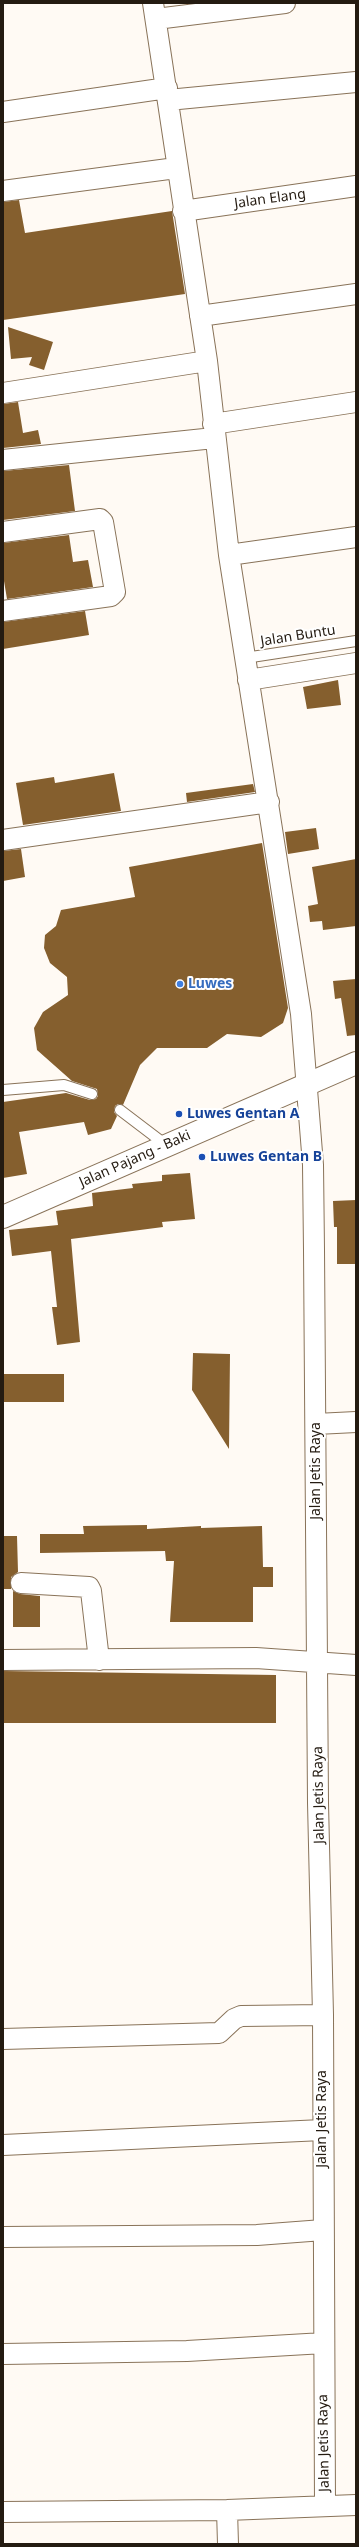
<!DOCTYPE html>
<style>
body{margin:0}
#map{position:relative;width:359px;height:2547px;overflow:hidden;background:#fffaf4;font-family:"Noto Sans",sans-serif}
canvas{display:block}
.frame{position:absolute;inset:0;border:4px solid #241b11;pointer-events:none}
</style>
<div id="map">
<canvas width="359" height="2547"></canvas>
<div class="frame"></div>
</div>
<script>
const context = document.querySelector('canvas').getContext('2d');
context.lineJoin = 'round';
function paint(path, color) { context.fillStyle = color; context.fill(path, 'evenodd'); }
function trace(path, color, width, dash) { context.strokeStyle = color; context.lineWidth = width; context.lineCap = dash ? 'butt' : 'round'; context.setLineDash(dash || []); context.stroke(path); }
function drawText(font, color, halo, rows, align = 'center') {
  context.font = font + ' "Noto Sans",sans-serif'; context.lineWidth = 4; context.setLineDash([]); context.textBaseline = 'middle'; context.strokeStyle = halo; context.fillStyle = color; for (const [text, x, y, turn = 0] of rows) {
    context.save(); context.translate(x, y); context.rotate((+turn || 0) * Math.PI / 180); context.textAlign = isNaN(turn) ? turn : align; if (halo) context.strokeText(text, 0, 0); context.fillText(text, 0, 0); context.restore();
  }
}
const building = new Path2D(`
 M19,200L25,233L172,211L185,294L3,320V202Z
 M8,327L53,342L44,370L29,365L32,357L11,359Z
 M18,402L23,433L38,430L41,444L3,448V404Z
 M69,465L75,511L3,520V471Z
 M69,535L73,562L88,560L93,587L7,599L3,575V543Z
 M85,611L89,635L3,649V622Z
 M338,680L341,705L307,709L303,687Z
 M114,773L121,811L23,825L16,783L54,777L55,783Z
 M253,784L255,792L187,802L186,793Z
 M316,828L319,849L288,854L285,832Z
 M262,843L288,1008L283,1023L261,1037L227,1034L207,1048H157L140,1065L123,1105L118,1104L115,1106L114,1112L117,1116L111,1129L88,1135L84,1122L19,1132L27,1174L3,1178V1102L66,1093L90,1100L96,1099L98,1096L97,1089L72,1081L37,1050L34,1028L43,1012L68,995L67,977L50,963L44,948L45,935L56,926L61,910L135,897L129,867Z
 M21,849L25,877L3,881V851Z
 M356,859V926L323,930L322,921L310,922L308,906L318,904L312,867Z
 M356,979V1035L347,1036L341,998L335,999L333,981Z
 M190,1173L195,1219L162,1222L163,1227L71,1239L80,1342L57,1345L52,1307H57L51,1251L12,1256L9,1230L58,1225L56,1211L93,1206L92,1193L133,1188L132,1184L162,1181V1175Z
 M356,1200V1264H337V1227H334L333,1201Z
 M193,1353L230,1354L229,1449L192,1390Z
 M3,1374H64V1402H3Z
 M147,1525V1529L201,1526V1528L262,1526L263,1567H273V1587H253V1622H170L174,1561H166L165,1551L40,1553V1534H84L83,1526Z
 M3,1536H17L18,1572L11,1577V1589H3Z
 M13,1591L20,1594L40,1596V1627H13Z
 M3,1671L276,1675V1723H3Z`);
const service = new Path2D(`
 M245,658L356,641
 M3,1090L64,1085L92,1094
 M120,1110L166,1145`);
const minor = new Path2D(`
 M153,3L207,361L229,555L301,1014L313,1165L314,1250L318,1803L323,2015L325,2505
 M164,18L285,3
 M168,100L356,82
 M3,112L167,88
 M3,191L176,168
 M183,211L356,186
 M200,316L356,294
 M3,393L207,361
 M213,424L356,402
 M3,460L214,438
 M3,532L100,519L103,522L115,592L111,596L3,611
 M229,555L356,537
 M248,680L356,663
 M3,840L269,802
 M316,1424L356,1422
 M21,1583L89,1587L91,1591L99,1660
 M3,1660L256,1658L356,1665
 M3,2039L219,2033L234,2019L241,2016L323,2015
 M3,2145L322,2130
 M3,2237L257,2235L323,2230
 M3,2354L187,2351L324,2343
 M227,2510L228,2544
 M3,2512L227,2510L356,2505`);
const secondary = new Path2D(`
 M3,1217L356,1063`);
const markers = [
 [180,984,4,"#3f7fe0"],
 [179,1114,4,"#1a4fb4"],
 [202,1157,4,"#1a4fb4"]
];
const streetNames = [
 ["Jalan Elang",270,199,-8],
 ["Jalan Buntu",298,636,-9],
 ["Jalan Pajang - Baki",135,1159,-24],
 ["Jalan Jetis Raya",316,1471,-90],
 ["Jalan Jetis Raya",319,1795,-91],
 ["Jalan Jetis Raya",322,2119,-90],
 ["Jalan Jetis Raya",324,2443,-91]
];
const shopNames = [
 ["Luwes",188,984]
];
const transitNames = [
 ["Luwes Gentan A",187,1114],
 ["Luwes Gentan B",210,1157]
];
paint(building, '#855f2e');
trace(service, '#897359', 12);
trace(minor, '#897359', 22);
trace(secondary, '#897359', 24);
trace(service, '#fff', 10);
trace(minor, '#fff', 20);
trace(secondary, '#fff', 22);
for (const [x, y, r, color] of markers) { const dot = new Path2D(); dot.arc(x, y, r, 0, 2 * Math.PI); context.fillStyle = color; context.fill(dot); trace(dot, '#fff', 1.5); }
drawText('14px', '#241b11', '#fff', streetNames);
drawText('bold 14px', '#366cbe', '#fff', shopNames, 'left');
drawText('bold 14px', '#164399', '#fff', transitNames, 'left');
</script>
